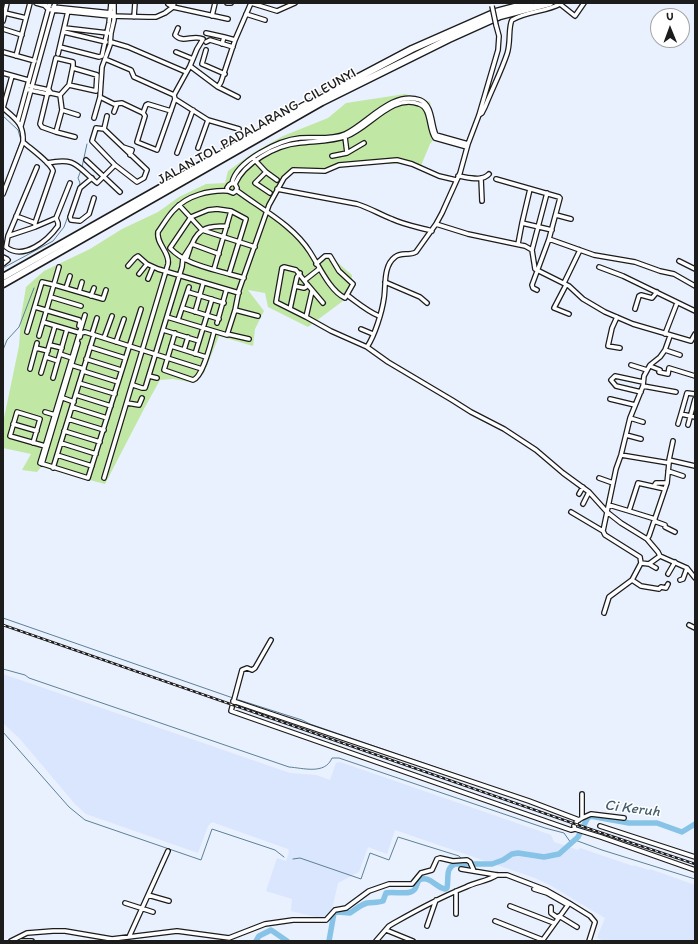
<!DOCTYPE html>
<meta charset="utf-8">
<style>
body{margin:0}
#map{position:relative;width:698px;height:944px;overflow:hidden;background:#e9f0fe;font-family:Itim,sans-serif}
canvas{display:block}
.frame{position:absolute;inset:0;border:4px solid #1c1c1c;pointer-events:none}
.north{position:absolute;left:650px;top:8px;width:40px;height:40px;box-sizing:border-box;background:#fff;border:1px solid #a4a4a4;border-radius:50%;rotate:359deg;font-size:11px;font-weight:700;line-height:16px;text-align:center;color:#1c1c1c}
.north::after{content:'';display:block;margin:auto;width:14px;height:18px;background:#1c1c1c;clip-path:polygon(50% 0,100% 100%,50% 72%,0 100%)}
</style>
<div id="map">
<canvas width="698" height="944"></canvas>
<div class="frame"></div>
<div class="north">U</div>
</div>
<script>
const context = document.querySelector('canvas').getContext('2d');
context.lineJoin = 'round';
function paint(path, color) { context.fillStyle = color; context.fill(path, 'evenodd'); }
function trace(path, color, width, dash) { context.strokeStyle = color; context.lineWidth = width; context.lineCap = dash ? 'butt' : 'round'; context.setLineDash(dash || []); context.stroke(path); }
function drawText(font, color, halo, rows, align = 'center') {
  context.font = font + ' Itim,sans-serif'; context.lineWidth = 3; context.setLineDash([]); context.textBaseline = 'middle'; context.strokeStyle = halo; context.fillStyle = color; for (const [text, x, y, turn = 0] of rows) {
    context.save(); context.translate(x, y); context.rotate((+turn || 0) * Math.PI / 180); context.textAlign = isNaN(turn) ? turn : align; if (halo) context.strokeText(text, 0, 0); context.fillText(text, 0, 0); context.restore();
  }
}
const built = new Path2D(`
 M3,674L290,773L316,775L330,780L336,763L340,762L551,835L554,842L578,850L580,848L633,866V865L649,870L650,869L695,885V941H605L597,938L605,918L548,884L535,878L395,830L387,854L368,847L359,872L338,883L332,909L324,919L291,911L292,899L266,891L277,858L286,861L289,852L288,849L212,822L208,826L198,853L86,814L75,804L20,739L3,723Z`);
const green = new Path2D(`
 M405,94L430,102L435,132L468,144L435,138L430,144L420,168L414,164H353L325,171L297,169L282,181L269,205L270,213L298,237L315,263L330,256L352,275L351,295L308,327L268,307L265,293L248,290L264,311L255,329L253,346L219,336L204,373L195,383L173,379L160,380L145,407L105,484L41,467L37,472L22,470L31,454L3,448V423L19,346L21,317L26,287L44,271L90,249L122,229L158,212L179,197L206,184L225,183L228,171L253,153L283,136L328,118L346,103Z`);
const stream = new Path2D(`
 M3,116L18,130L21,140L3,189
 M82,167L87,144
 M3,268L53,241L64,227L80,183L78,178L81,170
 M3,350L7,340L19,327L34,288
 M3,618L233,698
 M3,669L25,675L29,678L289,767C303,768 325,775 332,758H339L545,828L564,833L571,843
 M236,699L302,720L310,724L473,780
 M3,732L69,807L85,820L201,860L212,829L275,850L284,857
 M575,840L602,850L695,879
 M293,859L300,858L361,879L370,853L389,860L398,837L459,856L461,858`);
const river = new Path2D(`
 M256,941L259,936L271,930L287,941
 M329,941L334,913L338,912L350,913C356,909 360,905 367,903C372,902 378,903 383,901L386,893C393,891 411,896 415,889C417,886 417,883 419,880C430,875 435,887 445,889L447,888C449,879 445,868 455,864H492L503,860L512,854L518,853L544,857L559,854L578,837L587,819L590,816L629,823H657L682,832L695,824`);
const minor = new Path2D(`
 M36,3L47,6
 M227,3H231
 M251,3L277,11L295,3
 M168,4L173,7L228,19
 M45,6L48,9L52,10L110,16L148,17H156L165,13L173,7L174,3
 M53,7L112,13
 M5,13L26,18
 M246,14L265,20
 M212,16L215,3
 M134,17L135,3
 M3,21L7,3
 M496,25L499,36L498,50L479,115L468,144L460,173L442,213L436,224L468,234L525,246L532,250L535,269L569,286L583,299L605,312L633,324L691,341L695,334
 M65,28L108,33
 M178,28L175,35C183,44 193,34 203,39L197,49L190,66
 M3,29L22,35
 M64,32L106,42
 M206,33L224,37L222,44
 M224,37L235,40
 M111,42L128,47L186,72
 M206,42L210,40L233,47
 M60,47L99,57L102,56L109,23L111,3
 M206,50L202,64L225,74
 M3,52L35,61
 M176,52L193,59
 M58,54L68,11
 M16,56L30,3
 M105,59L131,70L134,77L174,95
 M3,73L28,80
 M30,86L49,90L51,93L60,95
 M218,87L238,97
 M29,90L48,94L50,93
 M60,95L62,110L56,132L42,127L40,124L56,58L73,62V66L69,85
 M60,95L69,85L96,91L97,75L73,68
 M100,97L114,104L122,103L143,113L145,116L137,142L157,150L175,99
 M3,108C16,119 24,124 23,142L3,194
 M3,108L12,76
 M62,110L78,115
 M114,112L117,104
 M143,113L146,105L148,104L171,111
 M479,115L482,113L485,107C492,89 501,72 507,54C511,43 508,27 512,20C527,11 545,12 560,4L575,16L584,3
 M94,118L100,97L102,67L110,45L111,33L114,20V3
 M18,120L50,3
 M21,126L55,3
 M104,129L96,128L92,141L115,165
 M239,129L208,120L175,99L174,95L190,66L218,87L221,82L235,40L251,3
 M56,132L75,137
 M345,137L347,153L364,143
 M123,147L132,150L130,155
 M198,148L208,120
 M177,153L193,110
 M332,156L347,153
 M254,159L266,172L277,180
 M86,160L120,192
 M47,163C77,157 76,166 97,183L115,165L137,182L144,178L147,170L104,129L107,116
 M37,167L8,236L6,247C24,261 48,240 58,226V223L56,218
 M266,172L255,183L270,193
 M458,176C467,177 482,182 489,174
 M92,178L80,188L70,217L71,220L80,221L89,214L94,198
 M481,178L482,201
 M496,179L559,197L560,198L549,239
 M232,183L235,184L237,188L236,191L233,193L228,191L227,188L229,185L232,183C236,161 279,140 300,138C314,137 331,140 345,134C367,124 392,90 420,100C433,105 431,125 436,135L468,144
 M235,184C244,163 276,145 299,143C315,141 332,142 347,136C369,128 393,93 419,104C432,108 428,129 435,138L467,147
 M277,189L357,204C370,208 379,214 392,219C405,225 418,227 432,231
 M236,190C261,209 293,225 310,252C319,266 330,291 345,298L353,284L339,271L330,256H325L316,264
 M179,205L202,230L255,247
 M217,209L231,211L246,219L229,274C209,268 185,264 170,248L191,217L208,210Z
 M556,215L571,219
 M16,216L35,223
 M522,223L530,189
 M35,227L56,218L70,183
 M8,236L35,227V223L53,171C51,163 31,149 23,142
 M518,244L522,223L552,230
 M532,250L547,193
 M219,254L192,244C199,227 210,226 227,226
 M3,257L7,259L8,260L3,264
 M186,260L190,248
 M679,261L695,269
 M128,266L135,258L138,256L147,264L158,269L239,293
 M284,267L296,270L307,284L306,287L304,288L295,286L290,309L276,302L282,268Z
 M599,267L623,276L695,311
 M214,269L231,211
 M139,274L147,264
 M229,274L244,278
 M148,279L153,267
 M305,280L319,269
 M385,282L420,297L427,303
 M564,283L580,250
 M307,284L323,303
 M566,285L554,308L569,314
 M295,286L297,277L300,273
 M66,288L70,276
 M537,290L533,288L532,285L549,239L594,255L635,262L660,271L674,274L695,286
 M79,292L82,282
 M188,292L224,303
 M347,295C358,303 367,311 379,316
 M91,296L94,288
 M51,297L81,306
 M35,307L79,320L80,322L79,326
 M183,308L219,319
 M290,309L306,317L312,291
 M635,309L639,296L641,295L652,298L657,292
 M235,310L258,316
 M195,312L203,284
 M85,315L40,463L88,478L141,309
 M167,317L227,335L235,310L239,290L269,205L284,178L293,170L325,171L339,165L397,160L412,164L439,176L456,180
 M306,317L331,331L367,347L388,362L452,400L471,412L504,429L536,450L563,473L589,492L607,512L621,523L647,539L658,552L660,556L687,568L695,578
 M617,317L612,328L608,346L620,348
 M178,320L189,287
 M43,322L80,333
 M217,323L226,291
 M361,329L373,334
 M163,330L199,341
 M27,332L42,282L55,285L103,299L106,290
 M175,333L164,370L193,380C203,377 211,342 214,332
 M92,334L97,318
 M227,334L249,339
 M665,334L677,303
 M39,336L59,267
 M80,337L81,333L85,332L202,369
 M104,338L112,316
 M116,342L124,319
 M50,345L62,348
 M171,346L206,357
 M90,347L125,358
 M367,347C375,335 382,312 384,298C386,285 383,266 395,257C401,252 409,256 416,252L436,224
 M36,348L48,351
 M184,350L188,337
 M665,350L680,355
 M60,354L72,358
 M195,354L212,299
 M46,357L58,361
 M86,359L121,370
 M71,365L84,369
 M631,365L647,370
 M650,366L660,370L659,372L668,374L669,368L695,376
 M30,369L37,343
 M83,371L118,382
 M41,373L55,326
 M149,376L157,378
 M53,378L67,329
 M79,383L115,394
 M133,385L142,388H145L146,385L182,267L183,258L192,244
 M643,386L676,392
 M641,392L616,386L611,380L615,376L643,382
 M695,394L687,393L681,414L695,417
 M76,395L111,406
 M63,398L74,402
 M610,399L635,405
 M127,403L139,405L142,398
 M72,407L107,418
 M45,412L55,415
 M630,418L643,422
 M68,419L104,430
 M13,424L37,431
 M678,424L681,414
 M688,425L695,399
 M64,431L100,442
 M626,435L641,439
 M33,443L40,419L17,412L10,436L45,446
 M61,443L96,454
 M57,455L92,466
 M621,455L669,463V460L695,466
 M669,460L673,441
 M42,464L78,343
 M53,468L94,335
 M668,471L683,476
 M104,478L168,264C170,252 156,244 158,232C163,225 168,216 174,210C187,195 210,190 228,191
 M599,478L613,483
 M654,486L656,483H667
 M579,494L583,487
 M583,504L589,492
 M609,505L629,511
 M571,512L603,531
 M655,519L629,511L638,483L665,489
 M654,521L665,525V527L675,532
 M647,539L649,536L667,483L669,463
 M641,563L649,564L660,556
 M649,564L656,568
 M668,574L675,562
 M632,580L641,586L659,589L661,587L666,588L668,584
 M680,580L683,579L687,568
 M604,613L609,597L632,580L641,563L640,557L605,535L603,531L616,469L621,455L630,418L643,386L644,376L650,365L660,357L665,350L670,336
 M689,625L695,628
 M271,640L255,668L252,670L247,668L242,670L231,711L571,830L575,829
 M233,701L529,801L579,820
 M582,794V818L577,821L574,826L575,829L601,837L695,870
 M582,818L591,814L624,818
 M600,826L695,857
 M461,869L497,875H507L546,890L569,903
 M534,889L547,893L568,905L569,903L590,916L595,922L589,941
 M148,895L169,901
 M125,903L153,912
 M510,906L554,923
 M551,907V913L558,918
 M456,914V891
 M559,916L577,927
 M495,921L543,940
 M427,926L436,900
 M386,930L413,941
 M129,937L168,851
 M11,941L27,933L53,931H65L112,939L177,931L229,938L265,924L293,920H326L335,910L346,908L369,891L389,884H412L421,873L432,870L437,859L440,858L453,861L467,860L470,862L474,871
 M21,941H32
 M376,941L389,926L394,923C417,910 441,897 466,887C476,882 488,881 497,875
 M542,941L568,905`);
const motorway = new Path2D(`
 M3,277L321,97L412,49L496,12L530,3
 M3,284L322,102L449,39L500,16L550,3`);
const rail = new Path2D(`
 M3,625L581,826L695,864`);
const minorBridge = new Path2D(`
 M492,6L496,25`);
const streetNames = [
 ["JALAN TOL PADALARANG–CILEUNYI",257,127,-29]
];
const waterNames = [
 ["Ci Keruh",632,809,7]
];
paint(built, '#d9e6fd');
paint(green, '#c0e8a4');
trace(stream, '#5c8095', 1);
trace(river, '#86c3e6', 5.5);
trace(minor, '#1c1c1c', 6);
trace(motorway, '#1c1c1c', 9);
trace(minor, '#fff', 3.5);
trace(motorway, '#fff', 6);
trace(rail, '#1c1c1c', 2.5);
trace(rail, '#fff', 1, [3]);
trace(minorBridge, '#1c1c1c', 6, []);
trace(minorBridge, '#fff', 3.5);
drawText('14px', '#1c1c1c', '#fff', streetNames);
drawText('italic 15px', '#465f6d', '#fff', waterNames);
</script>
